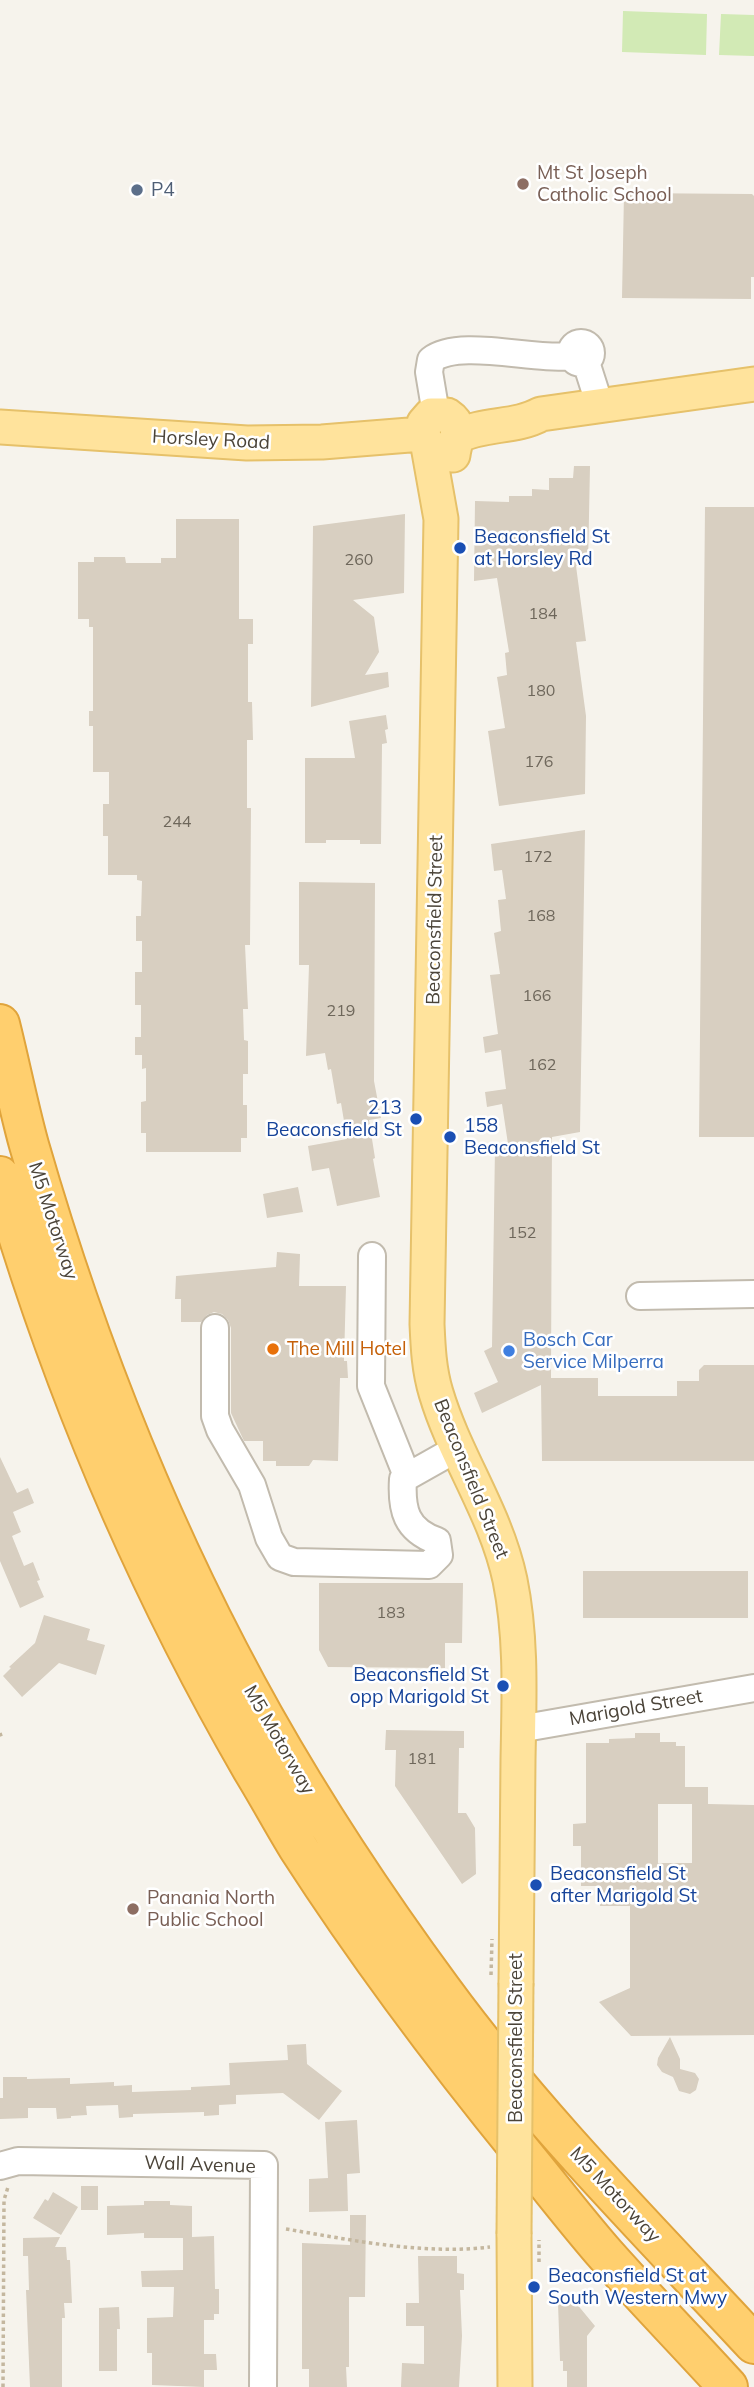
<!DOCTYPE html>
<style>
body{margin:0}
canvas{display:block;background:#f6f3ec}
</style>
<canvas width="754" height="2387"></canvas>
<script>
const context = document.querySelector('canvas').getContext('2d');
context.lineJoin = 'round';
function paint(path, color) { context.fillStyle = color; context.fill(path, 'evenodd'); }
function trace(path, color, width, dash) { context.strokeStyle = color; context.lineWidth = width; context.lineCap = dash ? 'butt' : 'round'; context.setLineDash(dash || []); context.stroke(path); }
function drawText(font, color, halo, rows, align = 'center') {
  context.font = font + ' Mulish,sans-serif'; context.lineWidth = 5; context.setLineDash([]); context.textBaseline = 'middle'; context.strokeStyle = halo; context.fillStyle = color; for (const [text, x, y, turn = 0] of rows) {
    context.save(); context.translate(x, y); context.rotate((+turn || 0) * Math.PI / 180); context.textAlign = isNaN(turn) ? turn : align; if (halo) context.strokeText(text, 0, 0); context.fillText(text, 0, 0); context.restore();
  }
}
const green = new Path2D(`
 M623,11L707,14L706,55L622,52Z
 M721,14L754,15V56L719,55Z`);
const building = new Path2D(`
 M624,193L752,194L754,196V277H751V299L622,298Z
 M574,466H590L588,565L576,566L586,641L576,642L586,716L585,794L499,806L488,731L505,728L497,677L507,675L505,653L509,652L497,578L474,581L475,501L509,502V496H532V489L549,490V478H573Z
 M705,507H754V1137H699Z
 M405,514L404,593L353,600L374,617L379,652L365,675L388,672L389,687L311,707L313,526Z
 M176,519H239V619H253V644H248V702H252L253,740H247V808H251L250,945H245L248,1009H243L244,1040L248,1041V1074H243V1105H247V1138H241V1152H146V1133H141V1102L146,1101V1068L142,1069V1055H135V1037H141V1005H135V972H142V941H136V916H141L142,881L137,880V875H108V836H103V804H109V772H93V726H89V711H93V627H89V619H78V562H94V557H125L126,563H161V558H176Z
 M386,715L388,729L385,730L387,743L382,744L381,844H360V840H326V843H305V758H355L349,721Z
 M585,830L580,1132L552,1137L551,1378H598V1396H677V1381H699V1370L704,1365H754V1461H542L541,1385L482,1413L474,1393L498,1382L484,1351L492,1347L495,1147L508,1144L502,1104L487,1107L485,1092L506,1089L501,1050L485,1053L483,1037L498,1034L490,975L500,974L494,933L501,931L498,900L506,899L502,870L494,871L491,844Z
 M299,882L375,883L374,1081L381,1118L369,1120L375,1158L373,1159L380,1197L337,1206L329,1168L312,1171L308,1146L347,1139L341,1103L337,1104L331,1069L328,1070L325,1053L306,1056L309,965H299Z
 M298,1187L303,1212L267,1218L263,1194Z
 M277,1252L300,1254L299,1286H346L344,1361H347L348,1378H340L338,1461L313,1460L309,1466H276V1461H263V1441H244L231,1413V1328L228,1320L222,1314L214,1312L207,1315L201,1322H181V1299H175L176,1276L276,1267Z
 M0,1457L17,1493L28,1488L34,1503L13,1512L21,1532L12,1536L24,1566L33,1562L40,1580L37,1581L44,1597L20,1608L0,1561Z
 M583,1571H748V1618H583Z
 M319,1583H463L462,1643H445V1668L328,1667L319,1650Z
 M44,1615L90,1629L87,1640L105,1645L96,1675L59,1663L22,1697L3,1676L11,1668L9,1667L35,1643Z
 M386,1730L464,1731V1748H459L458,1813H466L475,1828L476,1874L462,1884L395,1786L396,1750H385Z
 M635,1733H660V1742H676V1746H685V1787H708V1804L754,1805V2035L631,2036L599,2002L630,1988V1906H600V1886H581V1846H573V1824L586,1823V1743H609V1739L635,1738ZM658,1804H692V1863H658Z
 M670,2037L680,2059V2069L695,2073L699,2079L696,2090L690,2094L679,2091L673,2077L662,2072L657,2065L658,2058Z
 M306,2044L307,2064L342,2091L319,2120L283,2093L236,2095V2104L219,2105V2115L204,2116V2112L133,2114V2117L119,2118L118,2105L86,2106L87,2115L71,2116V2118L57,2119L56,2108H28V2118L0,2119V2098H3V2077H27V2079L70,2078V2084L114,2082V2086L132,2085V2092L191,2090V2087L230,2085L229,2063L288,2060L287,2045Z
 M357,2120L360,2173L347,2174L348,2211L309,2212V2179L328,2178L325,2122Z
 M81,2186H98V2210H81Z
 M53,2192L78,2207L61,2235L33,2218L45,2199L48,2201Z
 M144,2201H170V2205L192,2206V2237L214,2236L215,2289H219V2314H214V2320H204V2354H216L217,2370H204V2387L152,2385V2353H147V2318L173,2317L174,2287H142L141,2271L183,2270V2238H144V2233L107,2235V2206L144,2205Z
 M350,2215H366L365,2297H349V2367H346L347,2387H309V2369H302V2243L350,2245Z
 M60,2237L55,2247H66L67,2260H70L72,2303H64L65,2318H62V2387H30L26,2290H29L28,2256H23V2238Z
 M418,2256H457V2273L464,2274V2290H460L462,2336L459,2387H401L402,2363L424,2364V2326H406V2303H419Z
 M558,2303H576L595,2326L587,2336V2387H567V2371H563V2361H560Z
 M119,2307L120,2329H117V2371H99V2308Z`);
const path = new Path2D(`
 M0,1733L2,1739
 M286,2229C352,2240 422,2255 490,2247
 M3,2387L4,2200L8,2187`);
const minor = new Path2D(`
 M571 353a10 10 0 1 1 20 0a10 10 0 1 1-20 0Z
 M586,362L600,406
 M436,414L429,372L431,360C459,338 534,361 571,356
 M372,1256L371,1386L407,1476
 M640,1296L754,1294
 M215,1328V1416L220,1430L252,1485L269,1538L280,1557L294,1562L429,1565L439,1555L437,1541C406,1530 401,1510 403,1479L458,1448
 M519,1729L754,1688
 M0,2166L18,2161L264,2165L263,2387`);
const major = new Path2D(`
 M0,427L247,443L322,442L422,434
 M458,436C484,423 516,428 541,414L754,384
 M428,446L441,519L427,1324C428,1347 429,1370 436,1393C455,1457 496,1513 510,1580C522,1639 519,1700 518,1760C517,1834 517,1909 516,1983
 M432,449L423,438L424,423L431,415H447C465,427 455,438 453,455
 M514,2234L515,2387`);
const highway = new Path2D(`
 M0,1024C10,1064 18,1105 29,1145C86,1343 163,1537 264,1717C317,1811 378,1903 442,1990C535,2117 647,2229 754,2344
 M0,1176C60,1384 144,1582 252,1769C268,1795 283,1823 299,1849C368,1956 444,2057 524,2155C552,2189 578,2223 606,2255C646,2300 688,2343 728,2387`);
const pathBridge = new Path2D(`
 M491,1975L492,1939
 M539,2262V2240`);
const majorBridge = new Path2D(`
 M514,2234L516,1983`);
const markers = [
 [523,184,7,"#8d6e63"],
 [137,190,7,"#5c6f8a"],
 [460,548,7,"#1a4fb4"],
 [416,1119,7,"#1a4fb4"],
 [450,1137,7,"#1a4fb4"],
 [273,1349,7,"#e8710a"],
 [509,1351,7,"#3f7fe0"],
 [503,1686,7,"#1a4fb4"],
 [536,1885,7,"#1a4fb4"],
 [133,1909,7,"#8d6e63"],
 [534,2287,7,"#1a4fb4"]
];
const numberNames = [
 ["260",359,560],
 ["184",543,614],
 ["180",541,691],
 ["176",539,762],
 ["244",177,822],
 ["172",538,857],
 ["168",541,916],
 ["166",537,996],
 ["219",341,1011],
 ["162",542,1065],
 ["152",522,1233],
 ["183",391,1613],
 ["181",422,1759]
];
const educationNames = [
 ["Mt St Joseph",537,173],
 ["Catholic School",537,195],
 ["Panania North",147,1898],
 ["Public School",147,1920]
];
const serviceNames = [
 ["P4",151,190]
];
const streetNames = [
 ["Horsley Road",211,440,3],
 ["Beaconsfield Street",435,920,-89],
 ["M5 Motorway",53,1221,72],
 ["Beaconsfield Street",471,1479,68],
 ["Marigold Street",636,1708,-10],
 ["M5 Motorway",279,1740,60],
 ["Beaconsfield Street",516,2038,-90],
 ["Wall Avenue",200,2165,2],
 ["M5 Motorway",615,2195,47]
];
const transitNames = [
 ["Beaconsfield St",474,537],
 ["at Horsley Rd",474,559],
 ["213",402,1108,"right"],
 ["Beaconsfield St",402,1130,"right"],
 ["158",464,1126],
 ["Beaconsfield St",464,1148],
 ["Beaconsfield St",489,1675,"right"],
 ["opp Marigold St",489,1697,"right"],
 ["Beaconsfield St",550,1874],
 ["after Marigold St",550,1896],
 ["Beaconsfield St at",548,2276],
 ["South Western Mwy",548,2298]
];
const shopNames = [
 ["Bosch Car",523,1340],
 ["Service Milperra",523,1362]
];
const foodNames = [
 ["The Mill Hotel",287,1349]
];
paint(green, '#d2eab5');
paint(building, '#d8cfc1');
trace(minor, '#c2bbae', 30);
trace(major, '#e6c16a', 37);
trace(highway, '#e0a43c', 42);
trace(path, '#c4b79f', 3.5, [3.5, 3.5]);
trace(minor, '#fff', 26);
trace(major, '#ffe39c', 33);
trace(highway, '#ffcf6e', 38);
trace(majorBridge, '#e6c16a', 37, []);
trace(pathBridge, '#c4b79f', 3.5, [3.5, 3.5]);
trace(majorBridge, '#ffe39c', 33);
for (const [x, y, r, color] of markers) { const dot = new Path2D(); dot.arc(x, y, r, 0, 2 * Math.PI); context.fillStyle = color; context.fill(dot); trace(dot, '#fff', 2.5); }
drawText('16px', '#6e675b', null, numberNames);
drawText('19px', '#785e54', '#fff', educationNames, 'left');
drawText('19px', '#4e5e75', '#fff', serviceNames, 'left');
drawText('19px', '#4b4439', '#fff', streetNames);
drawText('19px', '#164399', '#fff', transitNames, 'left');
drawText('19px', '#366cbe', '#fff', shopNames, 'left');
drawText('19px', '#c56008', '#fff', foodNames, 'left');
</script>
